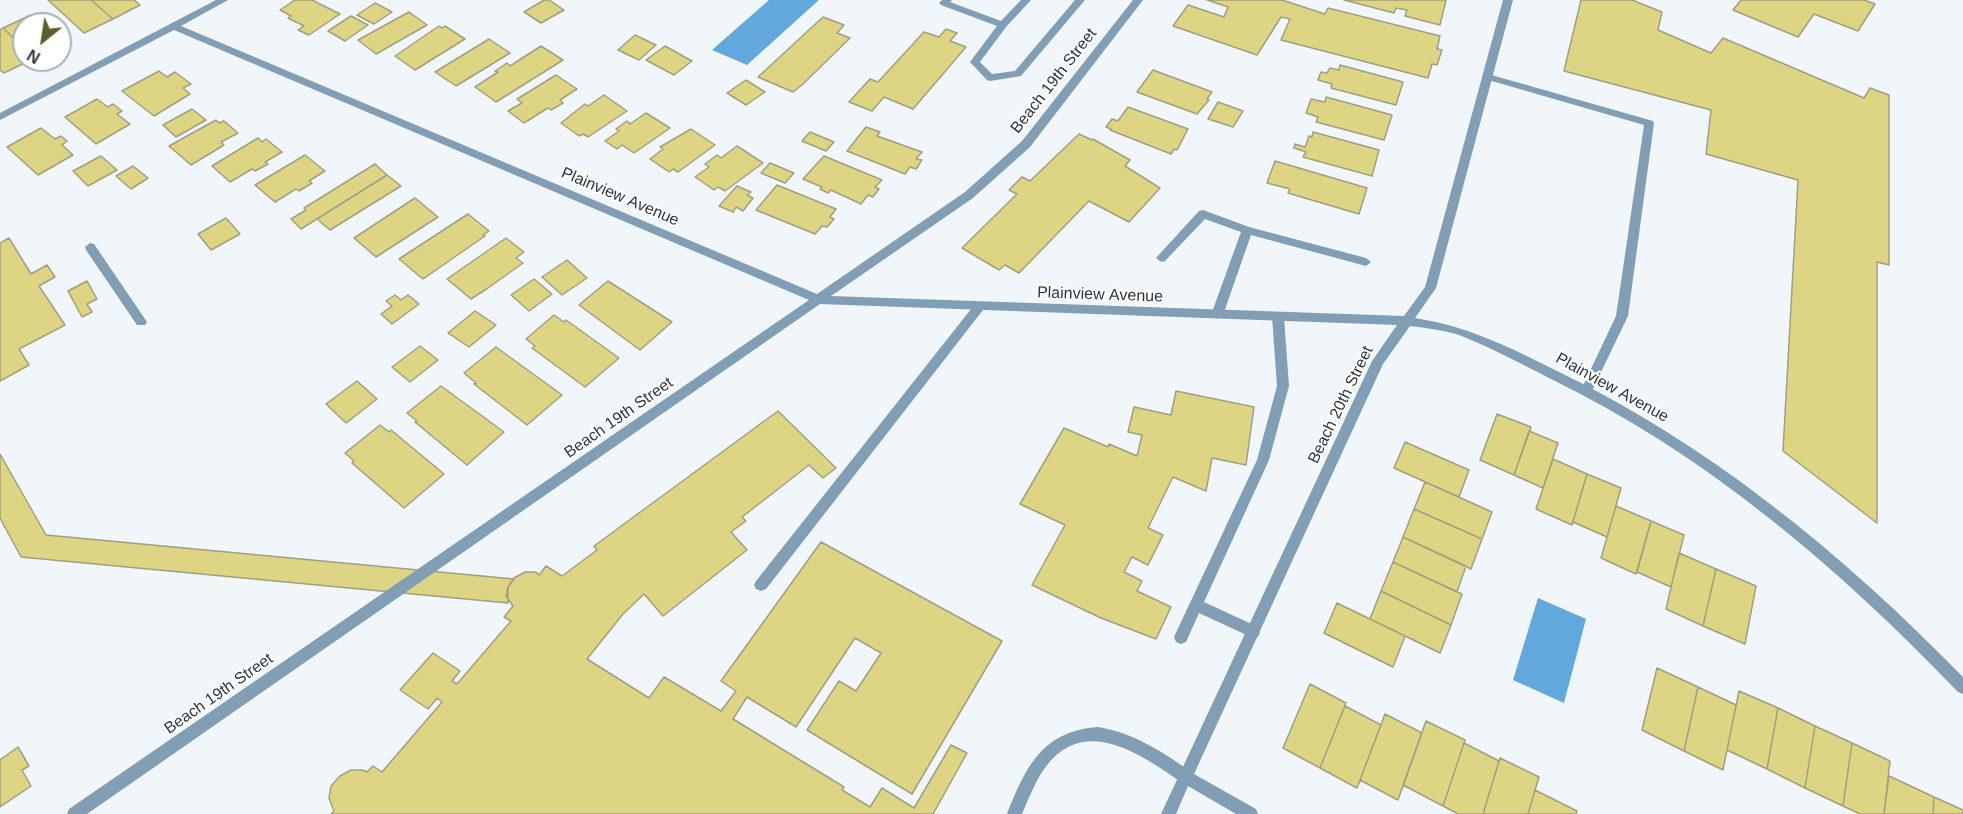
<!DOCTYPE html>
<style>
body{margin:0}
#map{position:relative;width:1963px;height:814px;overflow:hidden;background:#f1f6fb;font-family:Helvetica,sans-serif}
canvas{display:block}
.north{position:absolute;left:12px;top:12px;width:60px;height:60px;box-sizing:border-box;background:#fff;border:2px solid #aaafb2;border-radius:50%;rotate:210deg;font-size:16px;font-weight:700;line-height:24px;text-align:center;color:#2b363e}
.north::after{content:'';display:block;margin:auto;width:21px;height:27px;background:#615c29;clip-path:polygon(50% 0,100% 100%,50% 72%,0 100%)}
</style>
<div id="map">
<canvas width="1963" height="814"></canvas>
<div class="north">N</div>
</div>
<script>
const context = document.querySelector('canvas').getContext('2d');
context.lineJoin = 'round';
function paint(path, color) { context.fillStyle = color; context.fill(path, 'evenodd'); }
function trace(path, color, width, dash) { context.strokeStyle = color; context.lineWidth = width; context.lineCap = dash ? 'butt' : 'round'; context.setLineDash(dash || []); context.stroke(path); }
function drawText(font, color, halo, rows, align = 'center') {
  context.font = font + ' Helvetica,sans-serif'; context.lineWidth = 4.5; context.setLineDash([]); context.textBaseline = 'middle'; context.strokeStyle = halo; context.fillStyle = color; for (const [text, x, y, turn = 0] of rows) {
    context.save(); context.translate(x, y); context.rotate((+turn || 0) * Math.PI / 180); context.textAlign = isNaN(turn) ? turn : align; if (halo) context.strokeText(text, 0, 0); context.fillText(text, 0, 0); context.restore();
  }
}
const water = new Path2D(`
 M769,0H819L747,65L712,50Z
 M1538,598L1586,619L1564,703L1513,680Z`);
const building = new Path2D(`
 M48,0H91L113,19L84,33Z
 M91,0H134L140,5L113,19Z
 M295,0H312L340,14L309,35L298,30L304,26L288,18L291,16L280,10Z
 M544,0H549L564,10L541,23L524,12Z
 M1207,0H1282L1325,14L1328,8L1440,36L1437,49L1442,50L1437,65L1432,64L1428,78L1281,40L1290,19L1281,17L1257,55L1173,26L1188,5L1224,17L1228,7Z
 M1344,0H1446L1440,25L1405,16L1407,10L1396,8L1394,13Z
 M1581,0H1632L1662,12L1658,30L1711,53L1723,38L1864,98L1870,88L1889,95V265L1877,262V523L1783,451L1798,180L1706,154L1711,110L1564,71Z
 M1741,0H1864L1875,4L1858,31L1814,14L1798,37L1733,10Z
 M375,3L392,12L374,24L357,15Z
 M409,12L427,25L376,54L358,40Z
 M31,15L41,24H24V48L3,28Z
 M351,16L368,25L345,41L328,31Z
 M823,17L844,25L837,33L850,38L802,85L793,92L758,77Z
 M439,26L442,28L445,26L465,39L415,70L395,56Z
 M3,28L24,48V60H31L4,73L0,70V30Z
 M946,29L957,33L950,41L966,47L913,109L884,97L872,111L849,102L870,79L878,82L924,32L939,37Z
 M635,35L656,45L639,60L618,50Z
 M489,39L510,53L456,86L435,72Z
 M541,46L563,60L496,102L475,87L498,72L495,71L507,63L510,66Z
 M665,46L692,61L674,75L646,60Z
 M1340,65L1403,82L1396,105L1331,88L1332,84L1318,80L1321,72L1327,73L1330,68L1339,70Z
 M1153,70L1212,92L1207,99L1209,100L1197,114L1137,92Z
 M159,71L167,77L175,72L191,84L183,88L190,94L154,116L122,91Z
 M556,75L577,89L560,100L563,103L551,110L548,108L524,123L508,111L522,103L517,99Z
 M746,80L765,92L746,105L727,93Z
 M604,95L627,111L588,137L583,134L579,136L561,123L585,104L588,106Z
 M1326,97L1392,115L1384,140L1316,122L1318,117L1306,113L1311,99L1325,102Z
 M97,99L108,107L113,104L122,111L117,114L130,124L96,144L65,117Z
 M1218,102L1243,111L1233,127L1208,119Z
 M1128,107L1188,129L1177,150L1174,149L1171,154L1110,130L1111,129L1106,127L1112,119L1118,121Z
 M192,109L206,120L176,137L163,125Z
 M646,113L670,128L634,153L622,145L617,149L605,141L619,131L616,129L627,121L630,124Z
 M216,120L219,123L224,121L238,133L221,142L224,145L191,165L169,146Z
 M866,127L880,132L877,136L922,152L916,159L922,160L916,169L910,167L905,174L847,151Z
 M41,128L55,139L61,136L67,141L62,145L73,155L38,175L7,147Z
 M691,129L715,145L678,172L673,169L669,172L650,159L663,149L660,147Z
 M810,132L834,142L826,151L802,141Z
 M1313,132L1379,150L1372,176L1303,157L1306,152L1294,148L1295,144L1305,147L1309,136L1312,137Z
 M1079,134L1092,140L1093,139L1130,160L1125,166L1160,188L1129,222L1089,201L1019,273L1005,265L999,270L962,248L1017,194L1009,190L1022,177L1030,181Z
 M258,138L262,142L266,139L282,152L265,162L268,164L255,171L252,169L230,182L212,166Z
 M737,146L763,163L725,191L718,187L714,190L695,177L709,167L705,164L717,155L721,158Z
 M305,155L325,171L309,181L312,183L299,191L296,189L275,202L255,185Z
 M101,156L117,170L88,186L73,171Z
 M824,156L882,180L875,187L879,189L873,197L868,195L861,204L831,190L828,193L820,189L822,187L803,179Z
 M1275,161L1367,188L1359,214L1288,193L1290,189L1267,183Z
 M770,163L794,173L785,183L761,173Z
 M375,164L387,175L301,229L291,219L306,210L304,208Z
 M133,166L148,178L131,189L116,176Z
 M387,175L401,186L330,230L317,219Z
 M777,185L836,209L830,217L834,219L827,227L822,226L815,234L756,210Z
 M737,186L751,192L747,195L753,198L743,211L736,207L733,212L719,206Z
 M415,198L438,217L376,257L354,238Z
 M468,214L489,231L483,235L485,236L423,279L399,259Z
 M226,218L240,234L211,250L198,234Z
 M9,238L31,274L47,265L55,277L39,286L65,325L19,349L29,365L0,381V243Z
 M506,238L524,252L516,258L523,263L488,288L471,299L447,279Z
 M567,260L587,278L562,295L542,277Z
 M534,279L552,294L529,311L511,295Z
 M87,281L97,299L87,304L92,312L82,317L68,291Z
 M608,281L672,322L640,350L579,305Z
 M395,295L401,300L408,295L419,304L392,324L381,314L392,306L386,301Z
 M475,311L496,325L469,347L448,333Z
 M554,315L564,322L566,320L619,358L585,387L532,348L535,346L526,339Z
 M420,346L438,360L410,382L392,367Z
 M496,347L562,395L527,425L474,384L476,383L464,373Z
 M357,381L377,399L346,423L326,404Z
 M441,386L504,432L467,465L415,422L417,421L407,413Z
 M1176,391L1254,407L1246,465L1212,458L1206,491L1173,477L1148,528L1163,535L1148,565L1132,557L1124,572L1142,581L1137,591L1171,607L1156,639L1101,618L1032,585L1065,525L1020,504L1064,428L1108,447L1109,444L1137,456L1142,435L1128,432L1134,407L1171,415Z
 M778,411L836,468L823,478L809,465L742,517L746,521L731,532L747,550L663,616L644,594L623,614L587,659L649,698L664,677L721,711L736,691L721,681L821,542L1002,641L912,794L807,730L839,681L856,691L881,653L855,638L796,727L747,697L733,719L844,787L842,790L870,807L882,788L914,808L951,745L967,753L933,814H331L334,811L329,798L331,786L340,776L351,770H363L367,772L373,766L382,772L442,702L437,698L428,709L400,690L433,653L460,671L452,681L457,684L511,621L504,617L513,606L506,596L508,587L514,578L525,572H536L539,575L546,566L562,576L597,550L594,546Z
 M1497,414L1531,427L1514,475L1480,460Z
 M380,425L389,432L391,430L444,474L404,508L352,463L354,461L345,453Z
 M1529,431L1558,443L1543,488L1514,475Z
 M1405,442L1469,470L1459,497L1394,468Z
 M0,454L46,535L514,579L508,587V603L21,557L0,518Z
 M1553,459L1587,474L1572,525L1536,509Z
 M1587,474L1621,488L1607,537L1573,522Z
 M1425,482L1492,512L1482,539L1414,509Z
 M1616,506L1651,521L1636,574L1601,558Z
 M1414,509L1482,539L1471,569L1403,537Z
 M1651,521L1684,535L1671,587L1637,572Z
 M1403,537L1466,566L1457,592L1393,562Z
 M1679,553L1716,569L1703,626L1666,609Z
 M1393,562L1462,594L1451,625L1381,591Z
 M1716,569L1756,586L1745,644L1703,626Z
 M1381,591L1451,625L1440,653L1370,619Z
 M1337,603L1405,636L1393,667L1324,633Z
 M1657,668L1698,687L1684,751L1642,730Z
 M1310,684L1346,703L1320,768L1283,748Z
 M1698,687L1736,705L1723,770L1684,751Z
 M1739,691L1778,708L1767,769L1727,750Z
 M1345,706L1381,725L1357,788L1320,768Z
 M1778,708L1815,726L1805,788L1767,769Z
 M1385,714L1422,733L1398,800L1360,780Z
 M1426,721L1465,740L1443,806L1403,785Z
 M1815,726L1852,743L1843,806L1805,788Z
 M1464,743L1499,761L1483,814H1458L1443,806Z
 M1852,743L1890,761L1884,814H1860L1843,806Z
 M18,747L29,766L22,770L31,786L0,807V760Z
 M1500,758L1539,777L1528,814H1483Z
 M1889,776L1934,797L1933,814H1884Z
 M1535,790L1577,811L1576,814H1528Z
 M1934,797L1963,810V814H1933Z`);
const lane = new Path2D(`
 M942,0H952L950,2L1001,21L1021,0H1031L1006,27L980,62L992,74L1015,71L1075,0H1085L1021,76L990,81L987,80L970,62L997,26L941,5L939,3Z
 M1488,74L1653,121L1654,123L1628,316L1591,393H1583L1581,390L1616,316L1644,125L1485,79L1483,77Z
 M1203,210L1249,227L1366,258L1371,262L1366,266L1251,235L1223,315L1217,319L1211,315L1241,232L1205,219L1165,261L1161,262L1156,258L1199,211Z
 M90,243L94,244L145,319L147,322L145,325H137L86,250L85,247Z
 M979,303L985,307L983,310L766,589L761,591L756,589L754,585L756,581L975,304Z
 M1278,312L1284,317L1289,386L1269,460L1204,602L1258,627L1260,632L1258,637L1253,638L1199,613L1186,642L1181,644L1176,642L1174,637L1257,460L1277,386L1272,317Z
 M1098,727C1133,733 1162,751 1191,772L1193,777L1191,782L1186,784L1181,782C1142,755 1086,715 1047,765C1036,779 1029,798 1022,814H1007C1026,767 1042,731 1098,727Z`);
const street = new Path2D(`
 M216,0H228L181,26L817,294L965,192L1022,141L1133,0H1143L1030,147L973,198L831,296L1404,316L1425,287L1503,0H1513L1436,288L1415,318C1466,326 1505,345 1551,368C1708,443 1842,553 1963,677V694L1958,692C1838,567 1706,454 1549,378C1520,363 1490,347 1459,335C1443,330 1426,328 1410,326L1383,364L1194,774L1256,809L1258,814H1236L1188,786L1176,814H1161L1372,361L1397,325L820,304L87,814H67L69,809L809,300L174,30L0,120V113Z`);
const streetNames = [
 ["Beach 19th Street",1054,81,-52],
 ["Plainview Avenue",620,197,23],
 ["Plainview Avenue",1100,295,2],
 ["Plainview Avenue",1612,388,29],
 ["Beach 20th Street",1341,405,-64],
 ["Beach 19th Street",619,418,-35],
 ["Beach 19th Street",219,694,-35]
];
paint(water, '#62a8dc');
paint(building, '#ddd583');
trace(building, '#a19f82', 1.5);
paint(lane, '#819eb5');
paint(street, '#819eb5');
drawText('16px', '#2b363e', '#fff', streetNames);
</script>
